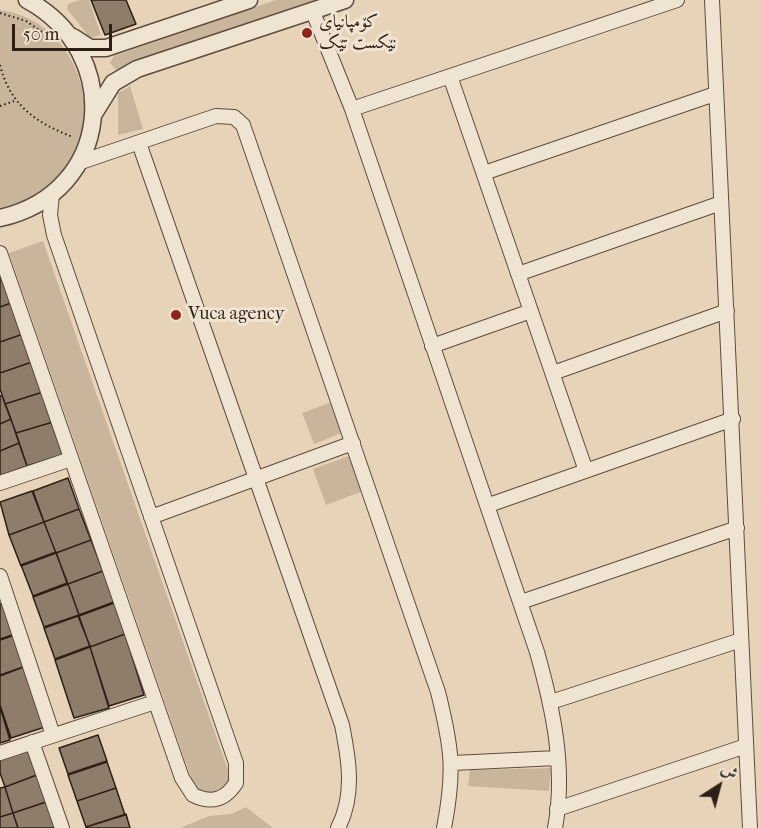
<!DOCTYPE html>
<meta charset="utf-8">
<style>
body{margin:0}
#map{position:relative;width:761px;height:828px;overflow:hidden;background:#e7d4b8;font-family:"IM FELL French Canon",Amiri,serif}
canvas{display:block}
.north{position:absolute;left:689px;top:756px;width:60px;height:60px;-webkit-text-stroke:4px #efe3d1;paint-order:stroke;rotate:36deg;font-size:16px;font-weight:700;line-height:24px;text-align:center;color:#2e1f16}
.north::after{content:'';display:block;margin:auto;width:21px;height:27px;background:#2e1f16;clip-path:polygon(50% 0,100% 100%,50% 72%,0 100%)}
.scale{position:absolute;left:12px;top:24px;width:100px;height:27px;box-sizing:border-box;border:3px solid #2e1f16;border-top:0;padding-left:8px;font-size:18px;line-height:21px;white-space:nowrap;color:#2e1f16;-webkit-text-stroke:4px #efe3d1;paint-order:stroke}
</style>
<div id="map">
<canvas width="761" height="828"></canvas>
<div class="north">ش</div>
<div class="scale">50 m</div>
</div>
<script>
const context = document.querySelector('canvas').getContext('2d');
context.lineJoin = 'round';
function paint(path, color) { context.fillStyle = color; context.fill(path, 'evenodd'); }
function trace(path, color, width, dash) { context.strokeStyle = color; context.lineWidth = width; context.lineCap = dash ? 'butt' : 'round'; context.setLineDash(dash || []); context.stroke(path); }
function drawText(font, color, halo, rows, align = 'center') {
  context.font = font + ' "IM FELL French Canon",Amiri,serif'; context.lineWidth = 6; context.setLineDash([]); context.textBaseline = 'middle'; context.strokeStyle = halo; context.fillStyle = color; for (const [text, x, y, turn = 0] of rows) {
    context.save(); context.translate(x, y); context.rotate((+turn || 0) * Math.PI / 180); context.textAlign = isNaN(turn) ? turn : align; if (halo) context.strokeText(text, 0, 0); context.fillText(text, 0, 0); context.restore();
  }
}
const green = new Path2D(`
 M80,0H89L101,35L90,38L67,9L68,4Z
 M276,0H316L116,70L110,63L114,56Z
 M0,10C79,21 109,119 63,179C56,189 14,209 0,217Z
 M130,86L143,129L118,135V93Z
 M43,241L229,773V782L214,796L195,789L9,253Z
 M332,402L344,432L314,444L302,413Z
 M349,456L363,491L326,505L313,469Z
 M551,768L549,791L468,786L470,770Z
 M246,807L273,828H180L209,816L231,814Z`);
const building = new Path2D(`
 M91,0H126L136,24L105,35Z
 M0,271L11,303L0,307Z
 M11,303L23,334L0,342V307Z
 M23,334L32,362L0,373V342Z
 M32,362L43,392L5,404L0,389V373Z
 M43,392L53,422L16,433L5,404Z
 M2,395L11,419L0,424V396Z
 M11,419L19,443L0,451V424Z
 M53,422L65,454L27,466L16,433Z
 M19,443L27,466L0,476V451Z
 M68,478L79,509L44,522L33,491Z
 M32,491L44,522L9,535L0,502Z
 M79,509L91,540L56,553L44,522Z
 M44,522L56,553L21,566L9,535Z
 M91,540L103,571L68,584L56,553Z
 M56,552L67,583L33,596L21,565Z
 M103,571L114,602L79,615L68,584Z
 M68,584L79,615L44,627L33,597Z
 M4,603L15,634L0,639V604Z
 M114,603L125,634L90,647L79,616Z
 M78,616L90,646L55,659L44,628Z
 M125,634L144,695L109,706L90,647Z
 M15,635L26,666L0,675V640Z
 M90,647L109,708L74,718L55,660Z
 M26,666L45,727L11,738L0,705V676Z
 M0,707L10,740L0,743Z
 M98,735L107,761L68,774L59,748Z
 M33,747L42,773L5,787L0,773V758Z
 M107,762L116,788L77,801L68,775Z
 M42,773L52,800L13,813L5,787Z
 M5,787L13,813L0,817V788Z
 M116,788L125,815L86,827L77,801Z
 M52,800L56,828H18L13,813Z
 M13,813L18,828H0V817Z
 M126,814L130,828H87L86,827Z`);
const path = new Path2D(`
 M0,13L26,21L48,36
 M0,65C10,105 36,123 73,137
 M0,106L14,101`);
const minor = new Path2D(`
 M712,0L750,828
 M313,12L352,109L537,652C553,709 566,768 555,828
 M450,76L586,471
 M352,109L677,0
 M139,143L342,725C349,760 355,795 338,828
 M78,163L216,116L234,117L243,125L438,692C452,748 455,771 444,828
 M484,173L715,94
 M0,253L182,778L193,795C212,804 225,800 236,783V763L54,235L50,215L52,194
 M518,274L721,203
 M432,346L531,311
 M553,373L727,311
 M0,483L71,459
 M489,505L733,419
 M151,517L353,443
 M0,576L53,735
 M521,602L737,528
 M551,702L741,640
 M32,742L62,828
 M0,753L155,702
 M453,763L557,758
 M557,809L746,746`);
const tertiary = new Path2D(`
 M73,37L90,48H106L249,0
 M95,112L113,83L137,69L345,0
 M0,218C113,193 125,53 27,0`);
const markers = [
 [307,33,6,"#8f2418"],
 [176,315,6,"#8f2418"]
];
const poiNames = [
 ["کۆمپانیای",319,23],
 ["نێکست تێک",319,44],
 ["Vuca agency",188,315]
];
paint(green, '#c8b59c');
paint(building, '#8e7d6a');
trace(building, '#2e1f16', 1.5);
trace(minor, '#5c4c3e', 16);
trace(tertiary, '#5c4c3e', 19);
trace(path, '#2e1f16', 2, [1.5, 3]);
trace(minor, '#efe3d1', 14);
trace(tertiary, '#efe3d1', 16);
for (const [x, y, r, color] of markers) { const dot = new Path2D(); dot.arc(x, y, r, 0, 2 * Math.PI); context.fillStyle = color; context.fill(dot); trace(dot, '#efe3d1', 2); }
drawText('18px', '#2e1f16', '#efe3d1', poiNames, 'left');
</script>
